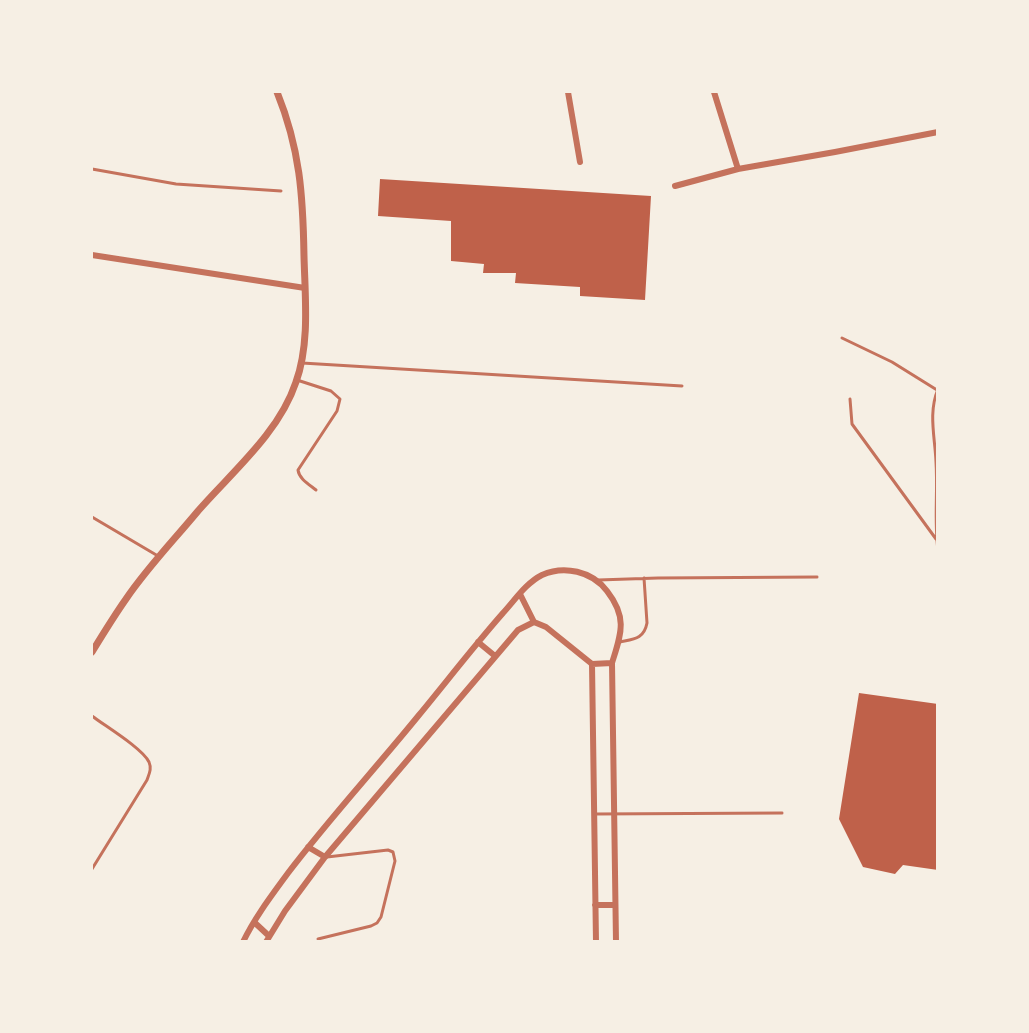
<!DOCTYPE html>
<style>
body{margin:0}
#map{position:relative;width:1029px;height:1033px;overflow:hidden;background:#f6efe4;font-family:"Fira Sans Condensed",sans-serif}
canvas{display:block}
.frame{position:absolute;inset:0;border:93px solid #f6efe4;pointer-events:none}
</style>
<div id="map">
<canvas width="1029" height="1033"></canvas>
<div class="frame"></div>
</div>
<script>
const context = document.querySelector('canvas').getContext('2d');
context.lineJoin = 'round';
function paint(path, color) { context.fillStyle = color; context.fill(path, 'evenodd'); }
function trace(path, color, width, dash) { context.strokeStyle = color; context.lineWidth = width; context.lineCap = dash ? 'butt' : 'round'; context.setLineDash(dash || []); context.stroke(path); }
const building = new Path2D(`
 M380,179L651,196L645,300L580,296V287L515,283L516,273H483L484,264L451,261V221L378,216Z
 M859,693L938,704V870L903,865L895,874L863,867L839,819Z`);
const service = new Path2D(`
 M92,169L176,184L281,191
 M842,338L892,362L937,390
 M302,363L682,386
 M297,380L331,391L340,399L337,411L298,470C299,479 310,485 316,490
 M938,389C928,413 935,437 936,462C938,492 934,521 938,550
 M850,399L852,424L936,539
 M92,517L158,556
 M598,580L658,578L817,577
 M620,642C634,639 644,639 647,623L644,578
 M92,716C105,726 142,748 149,762C152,769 149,774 147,780L92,869
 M595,814L782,813
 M318,939L371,926L377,923L381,917L395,861L393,852L388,850L327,857`);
const minor = new Path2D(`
 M568,92L580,162
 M714,92L738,169
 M675,186L738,169L835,152L938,132
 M92,255L305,288
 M520,594L534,622
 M478,642L495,656
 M592,664L596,942
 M308,847L325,857
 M595,905H615
 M254,922L269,936
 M243,942C255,917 272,895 288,873C329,819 376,768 419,715C447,681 474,646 503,613C515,600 526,583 542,575C564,565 592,571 607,591C628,618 621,634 612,663L616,942
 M266,942L285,911L325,857L518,630L534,622L546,627L592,664L612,663`);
const tertiary = new Path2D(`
 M92,652C103,634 114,616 126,599C147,568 174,540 198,511C233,471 279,433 296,382C310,343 305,297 304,256C303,195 300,149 277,92`);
paint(building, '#bf614a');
trace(service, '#c5725c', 3);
trace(minor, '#c5725c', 6);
trace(tertiary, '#c5725c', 7);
</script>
